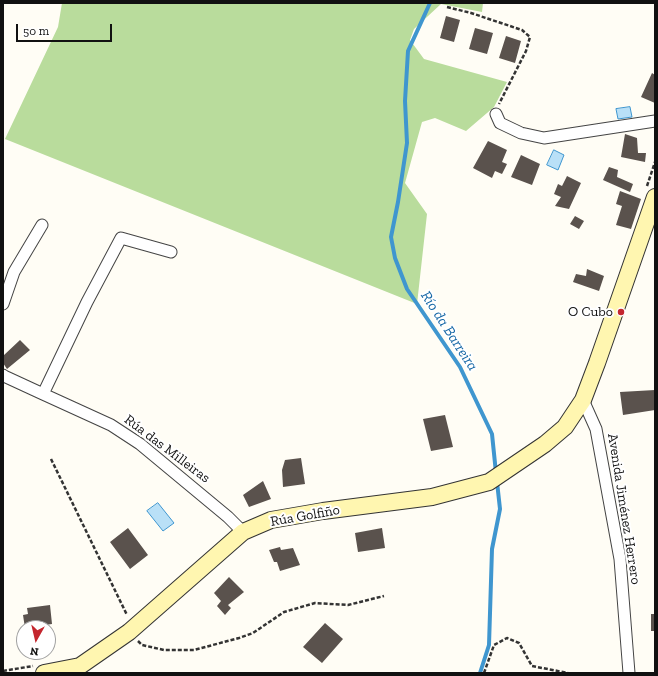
<!DOCTYPE html>
<meta charset="utf-8">
<style>
body{margin:0}
#map{position:relative;width:658px;height:676px;overflow:hidden;background:#fffdf5;font-family:"Zilla Slab",serif}
canvas{display:block}
.frame{position:absolute;inset:0;border:4px solid #111;pointer-events:none}
.north{position:absolute;left:16px;top:620px;width:40px;height:40px;box-sizing:border-box;background:#fff;border:1px solid #a0a0a0;border-radius:50%;rotate:188deg;font-size:11px;font-weight:700;line-height:16px;text-align:center;color:#111}
.north::after{content:'';display:block;margin:auto;width:14px;height:18px;background:#c4262e;clip-path:polygon(50% 0,100% 100%,50% 72%,0 100%)}
.scale{position:absolute;left:16px;top:24px;width:96px;height:18px;box-sizing:border-box;border:2px solid #111;border-top:0;padding-left:5px;font-size:12px;line-height:14px;white-space:nowrap;color:#111;-webkit-text-stroke:3px #fff;paint-order:stroke}
</style>
<div id="map">
<canvas width="658" height="676"></canvas>
<div class="frame"></div>
<div class="north">N</div>
<div class="scale">50 m</div>
</div>
<script>
const context = document.querySelector('canvas').getContext('2d');
context.lineJoin = 'round';
function paint(path, color) { context.fillStyle = color; context.fill(path, 'evenodd'); }
function trace(path, color, width, dash) { context.strokeStyle = color; context.lineWidth = width; context.lineCap = dash ? 'butt' : 'round'; context.setLineDash(dash || []); context.stroke(path); }
function drawText(font, color, halo, rows, align = 'center') {
  context.font = font + ' "Zilla Slab",serif'; context.lineWidth = 4; context.setLineDash([]); context.textBaseline = 'middle'; context.strokeStyle = halo; context.fillStyle = color; for (const [text, x, y, turn = 0] of rows) {
    context.save(); context.translate(x, y); context.rotate((+turn || 0) * Math.PI / 180); context.textAlign = isNaN(turn) ? turn : align; if (halo) context.strokeText(text, 0, 0); context.fillText(text, 0, 0); context.restore();
  }
}
const forest = new Path2D(`
 M62,3H483L482,12L441,4L414,29L410,40L424,59L507,82L494,107L466,131L435,118L422,122L405,183L427,214L417,304L5,139L58,27Z`);
const water = new Path2D(`
 M630,107L632,117L618,119L616,109Z
 M554,150L564,155L558,170L547,165Z
 M158,503L174,523L163,531L147,511Z`);
const stream = new Path2D(`
 M430,3L408,51L405,101L407,143L398,202L391,237L395,258L407,289L460,367L492,434L496,473
 M480,673L489,645L492,549L500,509L497,482`);
const building = new Path2D(`
 M446,16L460,20L454,42L440,38Z
 M475,28L493,33L487,54L469,49Z
 M506,36L521,41L515,63L499,58Z
 M652,73L655,75V103L641,97Z
 M625,134L637,138L638,153H646L645,162L621,157Z
 M488,141L507,150L502,162L507,164L502,174L495,171L492,178L473,168Z
 M521,155L540,164L532,185L511,177Z
 M609,167L618,170L617,177L633,184L630,192L603,180Z
 M567,176L581,183L569,209L555,206L561,197L554,194L558,184L562,186Z
 M620,191L641,199L631,229L616,225L622,206L616,204Z
 M575,216L584,221L579,229L570,224Z
 M587,269L604,276L599,291L573,282L576,274L586,276Z
 M20,340L30,350L7,369L3,363V356Z
 M655,390V410L623,415L620,392Z
 M445,415L453,447L431,451L423,419Z
 M301,458L305,484L283,487L282,470L285,460Z
 M263,481L271,499L249,507L243,495Z
 M128,528L148,555L130,569L110,542Z
 M382,528L385,548L358,552L355,533Z
 M280,547L281,550L293,548L300,565L280,571L277,562H274L269,550Z
 M229,577L244,592L228,605L231,608L225,615L217,606L221,601L214,593Z
 M50,605L52,624L38,626V628H25L23,615L28,614L27,608Z
 M651,614H655V631H651Z
 M325,623L343,639L322,663L303,647Z`);
const path = new Path2D(`
 M447,7L471,13L522,30L530,37L526,51L499,104
 M647,186L655,162
 M51,459L127,615
 M138,641L142,645L164,650H194L239,638L253,633L284,612L315,603L348,605L384,596
 M3,671L33,666
 M484,673L494,645L507,638L519,643L532,666L568,673`);
const street = new Path2D(`
 M496,114L500,123L521,133L544,138L655,121
 M171,252L121,238L87,302L43,394L111,425L140,444L228,517L243,532
 M3,304L14,272L42,225
 M3,375L4,376L43,394
 M583,400L596,429L620,559L629,673`);
const secondary = new Path2D(`
 M44,673L80,666L129,632L243,532L271,520L323,511L432,497L489,482L545,444L565,427L583,400L597,363L655,197`);
const markers = [
 [621,312,4,"#c4262e"]
];
const poiNames = [
 ["O Cubo",613,312]
];
const streetNames = [
 ["Rúa das Milleiras",167,449,37],
 ["Avenida Jiménez Herrero",624,509,81],
 ["Rúa Golfiño",305,516,-10]
];
const waterNames = [
 ["Río da Barreira",449,331,57]
];
paint(forest, '#b9dc9c');
paint(water, '#b9e0f7');
trace(water, '#3f96cf', 1);
trace(stream, '#3f96cf', 4);
paint(building, '#5a524d');
trace(street, '#444', 13);
trace(secondary, '#333', 18);
trace(path, '#333', 2.5, [4, 2]);
trace(street, '#fff', 11);
trace(secondary, '#fff6b0', 16);
for (const [x, y, r, color] of markers) { const dot = new Path2D(); dot.arc(x, y, r, 0, 2 * Math.PI); context.fillStyle = color; context.fill(dot); trace(dot, '#fff', 1.5); }
drawText('14px', '#111', '#fff', poiNames, 'right');
drawText('14px', '#111', '#fff', streetNames);
drawText('italic 15px', '#1768a6', '#fff', waterNames);
</script>
